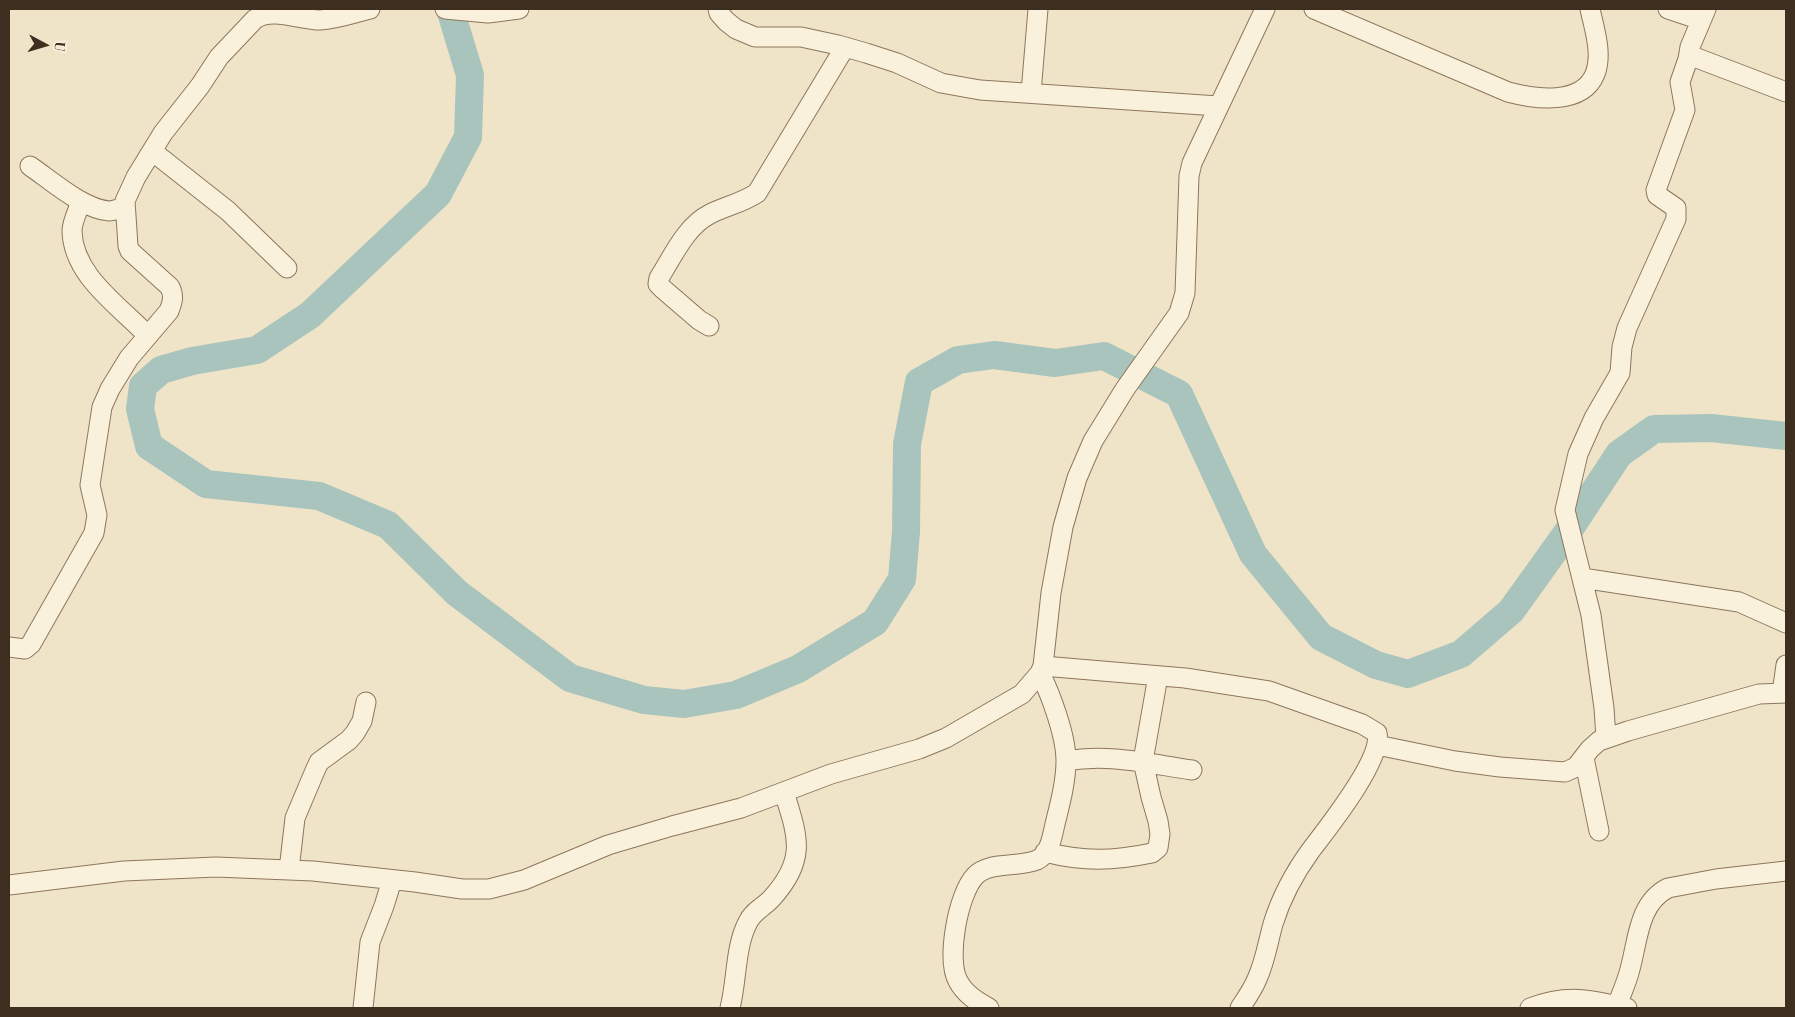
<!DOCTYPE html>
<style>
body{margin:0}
#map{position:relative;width:1795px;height:1017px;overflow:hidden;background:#f0e4c8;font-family:"Playfair Display",serif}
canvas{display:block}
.frame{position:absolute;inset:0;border:10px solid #3d2e20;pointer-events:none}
.north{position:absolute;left:20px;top:20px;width:50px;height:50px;-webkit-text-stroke:4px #f7eed8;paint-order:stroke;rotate:96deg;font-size:14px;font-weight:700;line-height:20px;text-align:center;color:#3d2e20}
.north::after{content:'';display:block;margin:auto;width:18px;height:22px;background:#3d2e20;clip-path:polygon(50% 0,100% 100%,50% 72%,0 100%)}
</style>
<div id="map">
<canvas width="1795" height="1017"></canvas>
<div class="frame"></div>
<div class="north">U</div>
</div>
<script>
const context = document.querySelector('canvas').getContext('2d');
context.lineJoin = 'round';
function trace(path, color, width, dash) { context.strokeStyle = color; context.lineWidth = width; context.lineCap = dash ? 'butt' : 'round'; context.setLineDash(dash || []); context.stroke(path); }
const river = new Path2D(`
 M450,9L470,75L468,137L438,194L310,315L257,350L192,361L161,370L143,386L140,409L149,446L206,484L319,496L388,525L457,593L570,678L644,700L684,704L736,695L798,669L875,622L902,579L906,532L907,444L919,382L958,360L994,355L1055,363L1104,356L1179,394L1253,554L1321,637L1376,665L1408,674L1461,654L1511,611L1567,533L1619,454L1654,429L1711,428L1786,436`);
const minor = new Path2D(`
 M445,9L488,13L519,9
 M718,9L719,13L726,21L736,29L755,37H801L838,45L866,53L897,63L941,83L980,90L1218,106
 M1314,9L1508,92C1534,99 1582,106 1595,74C1603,54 1594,28 1590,9
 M1668,9L1701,20
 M1689,55L1786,92
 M1031,93L1038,9
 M152,151L228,211L287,268
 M30,166C52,181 83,209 109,211C114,211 120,208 125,207
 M81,202C78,210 72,222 72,231C73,276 120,306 148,336
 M709,326L699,320L663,289L658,284L659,278C673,256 686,226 710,214C726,206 742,203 757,193L845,47
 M1582,578L1739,602L1786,623
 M9,647L25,649L31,644L94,533L97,515L90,485L102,407L110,389L129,358L169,311C173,301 174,296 170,287L130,251L128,246L125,201L136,177L163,133L200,86L219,57L255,19C272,7 300,20 320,20C337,19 354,13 370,9
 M1043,666L1185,678L1269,691L1362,724L1377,733C1383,759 1327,829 1311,850C1295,872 1281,898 1273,924C1268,942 1265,962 1257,979C1253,989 1246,999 1240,1008
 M1782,693L1786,665
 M1606,738L1604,708L1591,615L1565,510L1578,454L1594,418L1620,373L1622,347L1627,328L1676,219V208L1657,195L1656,190L1685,110L1680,82L1688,59L1690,47L1706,9
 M1377,745L1455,761L1500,767L1565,772L1576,767L1590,749L1599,741L1628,731L1759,694L1786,693
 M1584,758L1599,831
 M1066,761C1109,753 1150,764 1192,770
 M1045,852C1084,862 1113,861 1152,853L1158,848L1160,834L1158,821L1151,797L1143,761L1158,676
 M289,870L295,818L314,773L319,762L349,740L355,733L362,721L366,702
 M9,885L124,871L216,867L313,871L415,882L462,889H489L524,880L608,845L672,826L741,808L831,774L919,749L946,738L1022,694L1040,673L1043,666L1051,593L1063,527L1077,478L1093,441L1125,389L1179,313L1185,293L1189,176L1192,163L1265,9
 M1617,1006C1621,994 1627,982 1630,969C1638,941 1638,903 1668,888L1716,879L1786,871
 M363,1008L370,942L384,906L392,880
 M730,1008C737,981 735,946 748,922C753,911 764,907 772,898C807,859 798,837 784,792
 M989,1008C976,1001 965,994 958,981C946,959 958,894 975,876C989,861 1018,868 1037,860C1050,854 1052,837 1055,824C1060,804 1066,782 1066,760C1066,736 1051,695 1040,673
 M1530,1008C1567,994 1589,999 1627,1008`);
trace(river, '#a9c4bc', 28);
trace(minor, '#8d765c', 21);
trace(minor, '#faf1dc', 19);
</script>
